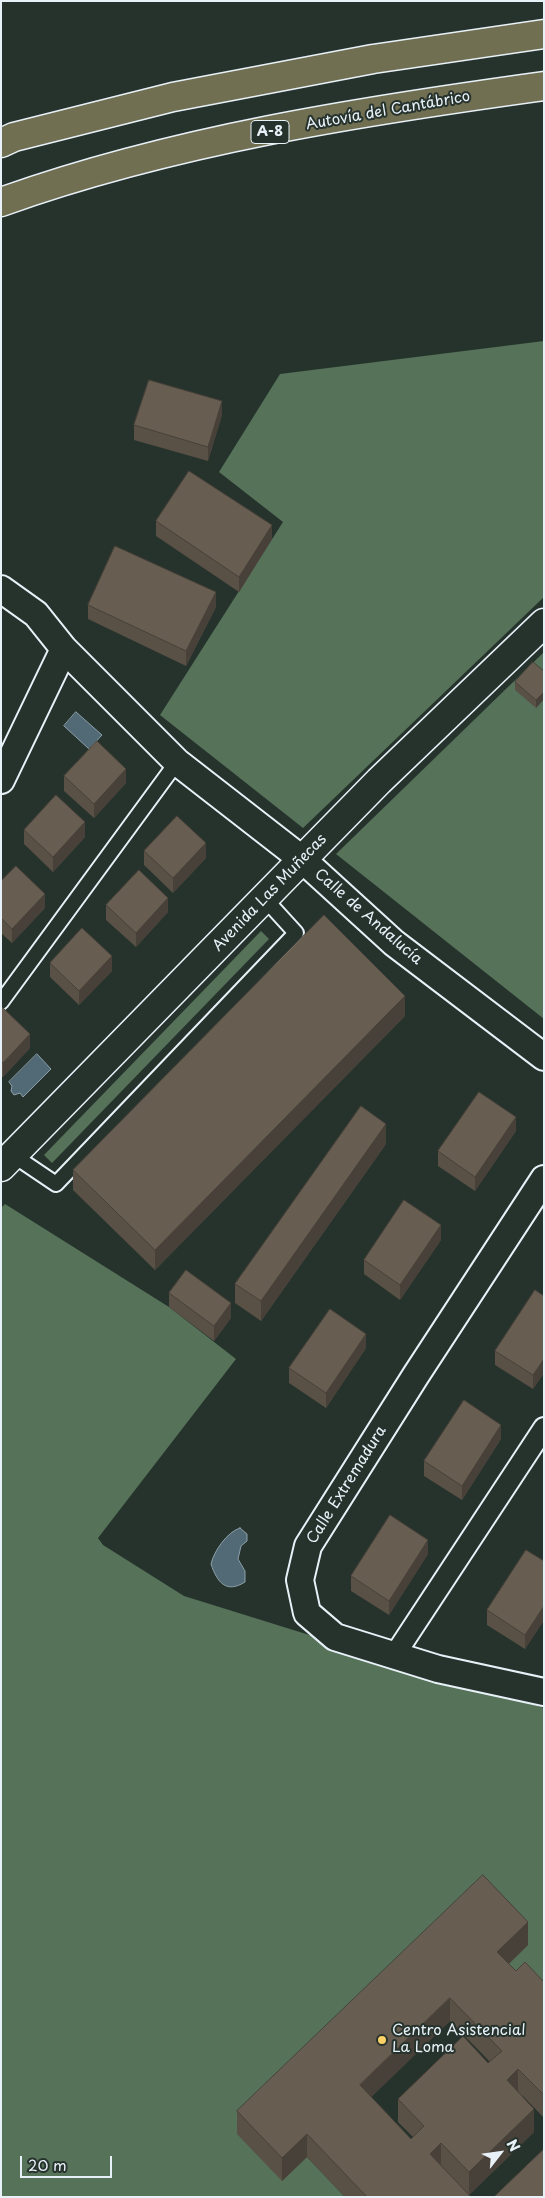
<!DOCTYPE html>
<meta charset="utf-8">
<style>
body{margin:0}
#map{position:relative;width:545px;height:2198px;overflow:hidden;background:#26332d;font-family:"Playpen Sans",sans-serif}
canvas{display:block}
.frame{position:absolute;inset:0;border:2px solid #e8f1f8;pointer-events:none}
.north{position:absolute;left:475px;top:2128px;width:50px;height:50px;-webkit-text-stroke:4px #26332d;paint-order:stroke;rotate:60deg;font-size:14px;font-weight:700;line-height:20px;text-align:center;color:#e8f1f8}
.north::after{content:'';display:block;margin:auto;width:18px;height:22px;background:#e8f1f8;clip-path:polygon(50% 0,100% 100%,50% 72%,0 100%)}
.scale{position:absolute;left:20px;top:2156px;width:92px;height:22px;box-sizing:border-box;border:2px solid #e8f1f8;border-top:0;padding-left:6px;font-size:15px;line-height:18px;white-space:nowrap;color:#e8f1f8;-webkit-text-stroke:4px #26332d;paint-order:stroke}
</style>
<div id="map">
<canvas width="545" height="2198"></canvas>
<div class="frame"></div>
<div class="north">N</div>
<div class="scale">20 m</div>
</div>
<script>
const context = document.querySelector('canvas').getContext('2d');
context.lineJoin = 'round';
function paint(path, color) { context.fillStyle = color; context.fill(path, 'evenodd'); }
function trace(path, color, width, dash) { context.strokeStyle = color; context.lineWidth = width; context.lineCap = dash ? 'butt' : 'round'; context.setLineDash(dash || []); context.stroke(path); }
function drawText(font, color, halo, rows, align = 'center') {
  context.font = font + ' "Playpen Sans",sans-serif'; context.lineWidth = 4; context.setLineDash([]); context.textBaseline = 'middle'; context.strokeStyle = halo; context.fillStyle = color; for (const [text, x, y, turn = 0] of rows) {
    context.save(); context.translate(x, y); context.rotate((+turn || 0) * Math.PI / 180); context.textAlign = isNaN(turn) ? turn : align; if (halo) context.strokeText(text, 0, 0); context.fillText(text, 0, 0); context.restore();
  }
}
const green = new Path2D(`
 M544,341V597L303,828L160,715L283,522L219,472L280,374Z
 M544,652V1019L336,854Z
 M261,931L269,939L52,1163L44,1155Z
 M5,1204L169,1307L236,1359L98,1538L103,1545L184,1596L544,1708V2005L497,1975L282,2181L307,2157L345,2197H1V1208Z`);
const water = new Path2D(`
 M76,712L102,735L89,749L64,726Z
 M37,1054L51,1069L23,1097L20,1093L14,1095L11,1091L12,1086L9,1082Z
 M240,1528L247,1534V1541L241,1546L238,1559L245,1571V1582C226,1594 217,1582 211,1564C214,1551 227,1532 240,1528Z`);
const service = new Path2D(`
 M1,1002L177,762
 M13,1155L56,1184L296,933L265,899`);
const pedestrian = new Path2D(`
 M394,1656L544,1428`);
const minor = new Path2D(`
 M1,589L36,614L64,649L177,762L303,860L394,943L544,1057
 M1,780L64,649
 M544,1179L416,1375L308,1546L300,1580L307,1613L335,1637L438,1669L544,1692`);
const tertiary = new Path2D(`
 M1,1167L379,781L544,623`);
const motorway = new Path2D(`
 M1,143L14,137L173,97L373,59L544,34
 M1,202C174,140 362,111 544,86`);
const wall = new Path2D(`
 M222,415L208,461L134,440V425Z
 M156,521L272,539L239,592L156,536Z
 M88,605L216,607L186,666L88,619Z
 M544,671V699L536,708L515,690V682Z
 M64,776L126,783L94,818L64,791Z
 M24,830L85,837L53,872L24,844Z
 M144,851L206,858L173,893L144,865Z
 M1,881L45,908L12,943L1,933Z
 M106,905L168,912L136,947L106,920Z
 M50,963L112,971L79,1005L50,977Z
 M1,1006L30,1048L3,1077L1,1076Z
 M405,1016L155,1270L73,1190V1170Z
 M516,1131L475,1191L438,1166V1151Z
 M386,1144L261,1321L235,1303V1284Z
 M441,1240L400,1300L364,1274V1260Z
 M169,1293L231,1318L214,1341L169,1307Z
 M544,1296V1373L533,1389L495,1365V1351Z
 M366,1348L326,1408L289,1383V1368Z
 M501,1439L462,1500L424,1476V1461Z
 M428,1554L389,1615L351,1591V1576Z
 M544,1561V1620L525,1649L487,1625V1610Z
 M528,1945L509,1964L516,1971L544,1982V2118L522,2095L534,2132L469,2195L471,2197H345L307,2157L282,2181L237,2134V2111ZM450,2021L490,2062L488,2063L398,2099V2122L413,2137L411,2139L371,2097Z`);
const shadedWall = new Path2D(`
 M222,401V415L208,461V447Z
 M272,525V539L239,592V577Z
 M216,592V607L186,666V651Z
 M544,692V699L536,708V700Z
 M126,769V783L94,818V804Z
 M85,822V837L53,872V857Z
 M206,843V858L173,893V878Z
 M45,894V908L12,943V929Z
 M168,898V912L136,947V933Z
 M112,956V971L79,1005V991Z
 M405,996V1016L155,1270V1250Z
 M30,1034V1048L3,1077V1063Z
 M516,1117V1131L475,1191V1177Z
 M386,1124V1144L261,1321V1301Z
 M441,1225V1240L400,1300V1285Z
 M231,1303V1318L214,1341V1326Z
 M366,1334V1348L326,1408V1393Z
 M544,1359V1373L533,1389V1375Z
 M501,1425V1439L462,1500V1486Z
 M428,1540V1554L389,1615V1601Z
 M544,1606V1620L525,1649V1635Z
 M528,1922V1945L497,1975V1952Z
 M450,1998V2021L360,2108V2085Z
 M518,2069V2092L507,2080Z
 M534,2109V2132L469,2195V2172Z
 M307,2134V2157L282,2181V2158Z
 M441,2143V2166L430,2154Z`);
const building = new Path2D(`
 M149,380L222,401L208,447L134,425Z
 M189,471L272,525L239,577L156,521Z
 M115,546L216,592L186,651L88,605Z
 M533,662L544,671V692L536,700L515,682Z
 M97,741L126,769L94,804L64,776Z
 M56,795L85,822L53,857L24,830Z
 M177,816L206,843L173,878L144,851Z
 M16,866L45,894L12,929L1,918V881Z
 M139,870L168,898L136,933L106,905Z
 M324,915L405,996L155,1250L73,1170Z
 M82,928L112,956L79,991L50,963Z
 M1,1006L30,1034L3,1063L1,1061Z
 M479,1092L516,1117L475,1177L438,1151Z
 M361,1106L386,1124L261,1301L235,1284Z
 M404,1200L441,1225L400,1285L364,1260Z
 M186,1270L231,1303L214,1326L169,1293Z
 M535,1290L544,1296V1359L533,1375L495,1351Z
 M330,1309L366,1334L326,1393L289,1368Z
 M464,1400L501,1425L462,1486L424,1461Z
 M390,1515L428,1540L389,1601L351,1576Z
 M526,1550L544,1561V1606L525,1635L487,1610Z
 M483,1875L528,1922L497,1952L516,1971L525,1962L544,1982V2095L518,2069L507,2080L534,2109L469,2172L441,2143L430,2154L471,2197H367L307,2134L282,2158L237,2111ZM450,1998L502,2051L488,2063L463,2036L398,2099L424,2126L411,2139L360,2085Z
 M544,2149V2197H494Z`);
const markers = [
 [382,2040,5,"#ffd166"]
];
const shields = [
 [270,132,38]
];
const shieldNames = [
 ["A-8",270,132]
];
const streetNames = [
 ["Autovía del Cantábrico",388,111,-10],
 ["Avenida Las Muñecas",270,893,-46],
 ["Calle de Andalucía",368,917,41],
 ["Calle Extremadura",347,1485,-58]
];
const poiNames = [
 ["Centro Asistencial",392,2031],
 ["La Loma",392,2048]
];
paint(green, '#567259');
paint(water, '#516a76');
trace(water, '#8da0aa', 1);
trace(service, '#e8f1f8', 18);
trace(pedestrian, '#e8f1f8', 24);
trace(minor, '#e8f1f8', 30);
trace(tertiary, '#e8f1f8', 31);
trace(motorway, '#e8f1f8', 31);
trace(service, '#26332d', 14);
trace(pedestrian, '#26332d', 20);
trace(minor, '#26332d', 26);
trace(tertiary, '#26332d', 28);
trace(motorway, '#716f52', 28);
paint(wall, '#595046');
paint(shadedWall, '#484139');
paint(building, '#675d51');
trace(building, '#484139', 1);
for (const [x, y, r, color] of markers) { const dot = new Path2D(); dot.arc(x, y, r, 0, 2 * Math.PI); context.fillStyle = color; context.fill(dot); trace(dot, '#26332d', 2); }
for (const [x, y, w] of shields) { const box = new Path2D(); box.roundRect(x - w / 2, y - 11.5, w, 23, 4); context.fillStyle = '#26332d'; context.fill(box); trace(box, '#e8f1f8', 1); }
drawText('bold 14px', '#e8f1f8', null, shieldNames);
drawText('15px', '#e8f1f8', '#26332d', streetNames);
drawText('15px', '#e8f1f8', '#26332d', poiNames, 'left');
</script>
